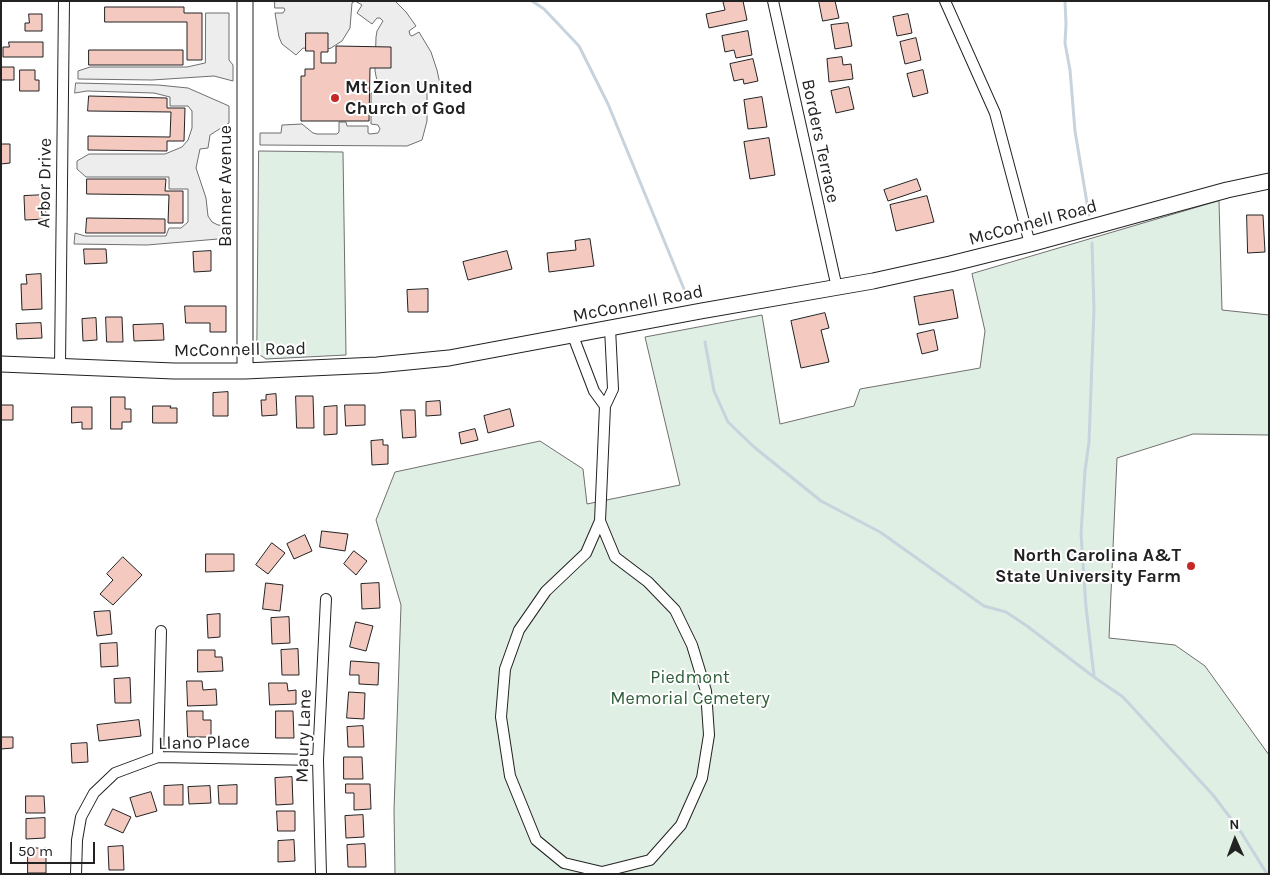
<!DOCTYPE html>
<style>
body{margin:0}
#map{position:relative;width:1270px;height:875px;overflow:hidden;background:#fff;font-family:Karla,sans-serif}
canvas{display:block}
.frame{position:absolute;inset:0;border:2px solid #222;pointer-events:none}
.north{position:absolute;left:1210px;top:815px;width:50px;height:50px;-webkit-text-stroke:4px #fff;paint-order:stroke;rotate:358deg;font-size:14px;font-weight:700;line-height:20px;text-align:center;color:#222}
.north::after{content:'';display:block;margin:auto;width:18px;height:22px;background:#222;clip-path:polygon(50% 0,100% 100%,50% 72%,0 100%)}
.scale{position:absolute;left:10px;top:842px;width:85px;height:22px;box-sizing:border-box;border:2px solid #222;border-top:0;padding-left:6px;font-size:15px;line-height:18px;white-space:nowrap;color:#222;-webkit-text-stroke:4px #fff;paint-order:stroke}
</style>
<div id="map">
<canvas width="1270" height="875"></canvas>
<div class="frame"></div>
<div class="north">N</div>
<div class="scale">50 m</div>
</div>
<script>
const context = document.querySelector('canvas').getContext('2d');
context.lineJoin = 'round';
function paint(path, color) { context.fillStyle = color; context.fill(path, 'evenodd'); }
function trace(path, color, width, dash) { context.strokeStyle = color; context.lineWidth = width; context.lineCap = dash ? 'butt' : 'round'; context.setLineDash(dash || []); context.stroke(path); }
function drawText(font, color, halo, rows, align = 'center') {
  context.font = font + ' Karla,sans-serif'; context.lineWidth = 4; context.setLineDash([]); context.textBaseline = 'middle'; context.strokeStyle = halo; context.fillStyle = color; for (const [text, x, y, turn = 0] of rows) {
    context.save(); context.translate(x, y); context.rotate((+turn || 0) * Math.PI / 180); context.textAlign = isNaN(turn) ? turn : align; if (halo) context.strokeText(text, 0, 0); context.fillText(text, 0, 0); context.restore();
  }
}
const green = new Path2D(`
 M259,151L343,152L346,355L266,359L260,355L257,350Z
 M1219,201L1222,310L1269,315V435L1193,434L1117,458L1109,638L1175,645L1205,666L1269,755V874H395L394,810L401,605L376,520L395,472L540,441L583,469L587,504L680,485L645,337L762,315L780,424L854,406L860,389L980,368L985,331L972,274Z`);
const parking = new Path2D(`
 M275,1H395L406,12L416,26L409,31L410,35L412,36L419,32L431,52L437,70L440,84L429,85L427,88V121L422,140L407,146L260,145V133H281L282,125L302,124L313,133L317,134H337L339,132V122H346L347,126H368V133L370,134L378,133L380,129L378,125L371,124V93H380L381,92L378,86L375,71L376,37L377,31L383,21L380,18H377L372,24L357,13L362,5L355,1L352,3L350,28L342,41L331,48L325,50L303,48L296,55L282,44L279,37L275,13H283L285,10L284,8H275Z
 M206,13H229V60L233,65V81L214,76L152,80L78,79V71L90,67H187L205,63Z
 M76,83L158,85L188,88L229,106V123L210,135L208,148L200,149L196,168L206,198L208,216L212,222L218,225H229L230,238L147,245L74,244L75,233L85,236H166L169,228H181L188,222V189H169V177H86L77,169V161L89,154H165L182,147L188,140L192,128V111L188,106H170V97L154,93L87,91L75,93Z`);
const stream = new Path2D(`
 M532,1L544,9L579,46L608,104L684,289
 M1065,1L1066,24L1065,43L1070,70L1075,131L1089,215
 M1092,243L1094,309L1089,442L1085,471L1081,534L1086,607L1094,676
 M705,342L714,391L728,422L754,447L821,501L880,532L984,606L1006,612L1027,626L1094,677L1123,697L1213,795L1241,832L1267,874`);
const building = new Path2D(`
 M743,1L747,20L709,28L706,14L725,10L723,2Z
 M819,1H835L839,18L823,21Z
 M105,7H184V13H202V60H187V22H105Z
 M29,14H42V31H25V23H29Z
 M908,14L912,33L897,36L893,17Z
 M848,23L852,46L835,49L831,25Z
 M748,31L752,55L736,58L734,50L725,52L722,36Z
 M306,33H328V52H321V63H336V46L391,47V68H370L369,121H301V76H305V69H314V51H306Z
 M916,38L921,60L905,64L900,42Z
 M9,42H43V57H3V47H9Z
 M89,50H183V65H89Z
 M842,57L843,65L851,64L853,79L829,82L827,59Z
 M753,59L758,81L744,84L743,79L734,81L730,64Z
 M1,67H14V80H1Z
 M20,70H35V80H39V91H20Z
 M923,70L928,93L913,97L907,74Z
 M849,87L854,109L836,113L831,91Z
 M89,96L167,98V108H185L184,141H167V151L88,150V136L170,137L171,112L88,111Z
 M762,97L767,127L748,129L744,100Z
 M769,138L775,175L750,179L744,142Z
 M1,144H10V163L1,164Z
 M87,179H166L165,191H183V223H168L169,195L87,194Z
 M917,179L921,190L888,201L884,190Z
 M45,195L46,219L25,220L24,196Z
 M927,196L934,222L896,231L890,205Z
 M1247,215H1263L1265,252L1248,253Z
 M87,218L165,219V233H86Z
 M590,239L594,266L549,272L547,253L576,250L575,241Z
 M84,249H106L107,263L85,264Z
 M211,251V271L194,272L193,252Z
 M507,251L512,269L468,280L463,262Z
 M41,274L42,309L22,310L21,284H27L26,275Z
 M428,289V312H408L407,290Z
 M953,290L958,318L919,325L914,297Z
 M185,306H226V332H210V323H186Z
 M825,313L829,328L821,330L829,362L801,368L791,321Z
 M106,317H122L123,342H107Z
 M96,318L97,340L83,341L82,319Z
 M41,323L42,338L17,339L16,324Z
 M163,324L164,340L134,341L133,325Z
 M934,330L938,350L922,354L917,334Z
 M228,392V416H213V393Z
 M276,394L277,415L262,416L261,400H266V395Z
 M296,396H313L314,428H297Z
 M111,397H125V409H131V422H122V429H111Z
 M440,401L441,415L426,416V402Z
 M1,405H13V420H1Z
 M345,405H365V425L346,426Z
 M153,406H171L170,408H177V423H153Z
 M337,406V434L324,435V407Z
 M72,407H92V429H82V422L72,423Z
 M510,409L514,426L488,433L484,416Z
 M401,410H415L416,437L403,438Z
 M475,429L478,440L461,444L459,433Z
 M383,440V445H388V464L372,465L371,441Z
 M322,531L348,534L345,551L320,547Z
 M305,535L312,551L294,559L287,544Z
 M272,543L285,553L268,574L256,565Z
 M354,551L367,561L356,575L344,564Z
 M206,554H234V571L206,572Z
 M123,557L142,575L113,605L100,594L113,580L107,574Z
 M266,583L283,585L280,611L263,609Z
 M379,583L380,608L362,609L361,584Z
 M110,611L112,634L97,636L94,612Z
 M220,614V637L208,638L207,615Z
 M289,617L290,643L272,644L271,618Z
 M356,622L373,626L366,651L350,647Z
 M117,643L118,666L101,667L100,644Z
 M298,649L299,675H282L281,650Z
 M198,650H215V657H222L223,671L198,672Z
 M351,661L379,663L378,685L359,684V675H350Z
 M130,678L131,703H115L114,679Z
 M187,681H202L203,690L216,689L217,705L188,706Z
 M269,683H287L288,691L296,690V704L270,705Z
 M349,692L365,693L364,719L347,718Z
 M187,711H203V720H211V737H188Z
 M276,711H293L294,738H276Z
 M139,720L141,736L99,741L97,725Z
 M363,726L364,747H348L347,727Z
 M1,737H13V748L1,749Z
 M87,743L88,762L72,763L71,744Z
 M344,757H362L363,779H344Z
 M292,777L293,804L276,805L275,778Z
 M346,784H370L371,809L354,810V793H346Z
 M183,785V805H164V786Z
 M237,785V804H219L218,786Z
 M210,786L211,803L189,804L188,787Z
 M151,792L157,811L136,817L130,798Z
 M26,796H44L45,813H26Z
 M113,809L131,817L123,833L105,825Z
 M277,811H295V831H278Z
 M363,815L364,837L346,838L345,816Z
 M45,818V838L26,839V819Z
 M294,840L295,861L278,862V841Z
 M365,844L366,867H348L347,845Z
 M123,846L124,870H109L108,847Z
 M28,848H46V873H28Z`);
const street = new Path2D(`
 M773,1L837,288
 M945,1L995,113L1030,244
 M573,336L594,391L605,406
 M60,366L64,1
 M600,521L615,557L648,582L675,610L692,645L706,691L709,735L702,778L681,825L650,860L602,872L564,863L536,840L510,776L501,717L505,669L519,630L546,591L586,553L600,521L605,406L613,389L610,328
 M158,757L161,631
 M76,874L77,840L81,817L94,793L115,773L158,757L318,760
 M321,874L318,760L326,599`);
const secondary = new Path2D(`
 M245,1V371
 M1,364L174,371H245L377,365L449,358L701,311L873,281L950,264L1030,244L1227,190L1269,181`);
const markers = [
 [335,98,5,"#c62828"],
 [1191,566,5,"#c62828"]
];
const poiNames = [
 ["Mt Zion United",345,88],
 ["Church of God",345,109],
 ["North Carolina A&T",1181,556,"right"],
 ["State University Farm",1181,577,"right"]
];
const streetNames = [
 ["Borders Terrace",820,141,78],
 ["Arbor Drive",45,183,-89],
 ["Banner Avenue",226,186,-90],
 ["McConnell Road",1033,223,-15],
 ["McConnell Road",638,304,-11],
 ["McConnell Road",240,350,-1],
 ["Maury Lane",304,736,-88],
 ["Llano Place",204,743,-1]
];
const parkNames = [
 ["Piedmont",690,678],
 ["Memorial Cemetery",690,699]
];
paint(green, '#e0efe3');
trace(green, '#6f6f6f', 1);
paint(parking, '#ededed');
trace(parking, '#6f6f6f', 1);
trace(stream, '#c7d3dd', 3);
paint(building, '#f3c9c0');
trace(building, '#222', 1);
trace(street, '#222', 12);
trace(secondary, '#222', 17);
trace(street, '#fff', 10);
trace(secondary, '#fff', 15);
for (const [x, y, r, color] of markers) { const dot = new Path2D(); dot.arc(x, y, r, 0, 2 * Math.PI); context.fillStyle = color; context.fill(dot); trace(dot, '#fff', 2); }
drawText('bold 18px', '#222', '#fff', poiNames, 'left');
drawText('18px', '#222', '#fff', streetNames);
drawText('18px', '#2f5e38', '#fff', parkNames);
</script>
